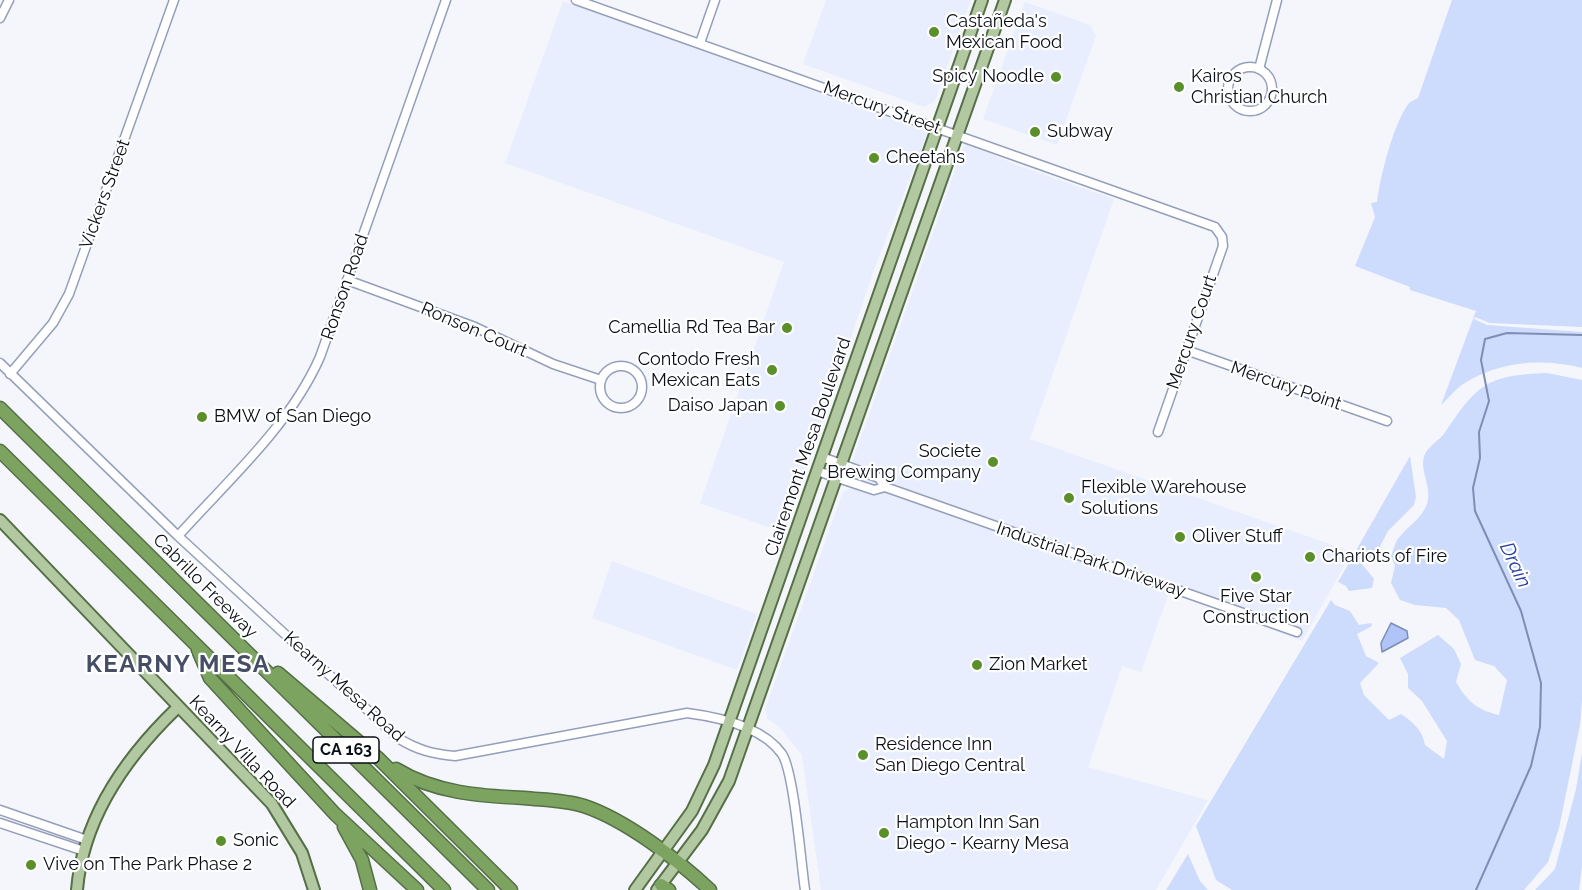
<!DOCTYPE html>
<meta charset="utf-8">
<style>
body{margin:0}
canvas{display:block;background:#f4f6fc}
</style>
<canvas width="1582" height="890"></canvas>
<script>
const context = document.querySelector('canvas').getContext('2d');
context.lineJoin = 'round';
function paint(path, color) { context.fillStyle = color; context.fill(path, 'evenodd'); }
function trace(path, color, width, dash) { context.strokeStyle = color; context.lineWidth = width; context.lineCap = dash ? 'butt' : 'round'; context.setLineDash(dash || []); context.stroke(path); }
function drawText(font, color, halo, rows, align = 'center') {
  context.font = font + ' Raleway,sans-serif'; context.lineWidth = 4.5; context.setLineDash([]); context.textBaseline = 'middle'; context.strokeStyle = halo; context.fillStyle = color; for (const [text, x, y, turn = 0] of rows) {
    context.save(); context.translate(x, y); context.rotate((+turn || 0) * Math.PI / 180); context.textAlign = isNaN(turn) ? turn : align; if (halo) context.strokeText(text, 0, 0); context.fillText(text, 0, 0); context.restore();
  }
}
const built = new Path2D(`
 M826,0H971L935,101L924,107L803,64Z
 M563,1L928,132L872,275L785,533L700,503L784,262L505,163Z
 M1025,2L1090,25L1096,36L1057,145L983,119Z
 M965,142L1014,164L1114,199L1030,439L1352,552L1302,641L1170,590L1141,672L1122,666L1088,767L1208,800L1156,890H821L802,755L780,728L767,718L765,709L843,492L850,488L844,485Z
 M612,561L757,614L737,670L592,618Z`);
const green = new Path2D(`
 M1452,0H1582V327L1490,323L1475,317L1474,319L1487,325L1582,332V368C1543,358 1500,361 1465,383C1456,388 1449,398 1441,405L1476,311L1410,290V287L1355,266L1375,217L1371,203L1377,202C1380,177 1393,126 1407,106C1409,102 1414,100 1418,98Z
 M1547,373L1582,380V701L1580,725L1559,828L1548,862L1524,890H1232L1216,880L1196,826L1331,600L1335,605L1350,611L1359,625L1371,623L1372,626L1357,634L1366,656L1379,663L1360,683L1364,695L1389,720L1401,714C1414,723 1422,730 1425,745L1444,759L1447,741L1422,701L1408,688V674L1400,658L1438,635L1454,649L1461,664L1456,682C1467,701 1477,710 1499,715L1507,680L1494,666L1475,660L1459,620L1446,608L1415,605L1400,600L1391,583L1395,566L1391,556C1393,551 1395,543 1398,539C1407,526 1421,520 1427,504C1433,488 1418,469 1425,454C1428,447 1439,440 1444,434C1477,385 1486,375 1547,373Z
 M1410,456L1416,497L1414,505L1388,531L1376,554L1361,563L1374,579L1372,588L1349,591L1346,586L1338,582Z
 M1582,753V866L1579,890H1535L1555,869L1576,789Z
 M1188,854L1200,881L1208,890H1166Z`);
const water = new Path2D(`
 M1391,623L1407,631L1408,638L1382,652L1381,643Z`);
const stream = new Path2D(`
 M1476,890L1531,766L1540,727L1541,683L1521,611L1475,511L1473,488L1480,458L1479,432L1489,401L1481,360L1485,339L1507,333L1582,335`);
const minor = new Path2D(`
 M576,0L1215,227L1222,237L1223,246L1158,432
 M0,18L9,0
 M700,43L715,0
 M1228 89a22 22 0 1 1 44 0a22 22 0 1 1-44 0Z
 M1259,69L1277,0
 M347,280L475,327L553,364L601,380
 M1186,350L1387,421
 M0,363L178,536L398,738C417,750 433,754 455,756L687,713C718,717 763,727 782,754C794,772 801,863 805,890
 M600 387a21 21 0 1 1 42 0a21 21 0 1 1-42 0Z
 M10,374L53,323L69,294L174,0
 M822,457L879,478L885,487
 M817,471L874,490L885,487L1297,632
 M178,536C228,480 289,427 320,357L446,0
 M0,810L87,840
 M0,823L84,851`);
const major = new Path2D(`
 M0,520L272,804L302,853L314,890
 M77,890C83,817 126,757 177,708
 M635,890L692,811L714,765L982,0
 M657,890L702,830L729,781L1005,0`);
const highway = new Path2D(`
 M0,408L488,890
 M0,451L444,890
 M198,650L210,678L335,814L417,890
 M278,673L379,759L511,890
 M396,769C435,793 480,796 524,798C544,800 565,800 584,806C626,820 678,860 710,890
 M344,827L362,860L370,890
 M661,885L669,890`);
const markers = [
 [934,32,6,"#5a8f29"],
 [1056,77,6,"#5a8f29"],
 [1179,87,6,"#5a8f29"],
 [1035,132,6,"#5a8f29"],
 [874,158,6,"#5a8f29"],
 [787,328,6,"#5a8f29"],
 [772,370,6,"#5a8f29"],
 [780,406,6,"#5a8f29"],
 [202,417,6,"#5a8f29"],
 [993,462,6,"#5a8f29"],
 [1069,498,6,"#5a8f29"],
 [1180,537,6,"#5a8f29"],
 [1310,557,6,"#5a8f29"],
 [1256,577,6,"#5a8f29"],
 [977,665,6,"#5a8f29"],
 [863,755,6,"#5a8f29"],
 [884,833,6,"#5a8f29"],
 [221,841,6,"#5a8f29"],
 [31,865,6,"#5a8f29"]
];
const shields = [
 [346,750,66]
];
const shieldNames = [
 ["CA 163",346,750]
];
const poiNames = [
 ["Castañeda's",946,22],
 ["Mexican Food",946,43],
 ["Spicy Noodle",1044,77,"right"],
 ["Kairos",1191,77],
 ["Christian Church",1191,98],
 ["Subway",1047,132],
 ["Cheetahs",886,158],
 ["Camellia Rd Tea Bar",775,328,"right"],
 ["Contodo Fresh",760,360,"right"],
 ["Mexican Eats",760,381,"right"],
 ["Daiso Japan",768,406,"right"],
 ["BMW of San Diego",214,417],
 ["Societe",981,452,"right"],
 ["Brewing Company",981,473,"right"],
 ["Flexible Warehouse",1081,488],
 ["Solutions",1081,509],
 ["Oliver Stuff",1192,537],
 ["Chariots of Fire",1322,557],
 ["Five Star",1256,597,"center"],
 ["Construction",1256,618,"center"],
 ["Zion Market",989,665],
 ["Residence Inn",875,745],
 ["San Diego Central",875,766],
 ["Hampton Inn San",896,823],
 ["Diego - Kearny Mesa",896,844],
 ["Sonic",233,841],
 ["Vive on The Park Phase 2",43,865]
];
const streetNames = [
 ["Mercury Street",882,108,20],
 ["Vickers Street",105,194,-70],
 ["Ronson Road",345,287,-71],
 ["Ronson Court",474,330,23],
 ["Mercury Court",1192,332,-71],
 ["Mercury Point",1286,386,19],
 ["Clairemont Mesa Boulevard",808,447,-71],
 ["Industrial Park Driveway",1091,560,19],
 ["Cabrillo Freeway",205,586,45],
 ["Kearny Mesa Road",344,687,42],
 ["Kearny Villa Road",242,752,47]
];
const waterNames = [
 ["Drain",1515,565,65]
];
const districtNames = [
 ["KEARNY MESA",178,665]
];
paint(built, '#e8eefd');
paint(green, '#cddbfc');
paint(water, '#b0c4f8');
trace(water, '#7e8db4', 1.5);
trace(stream, '#7e8db4', 2);
trace(minor, '#959fbb', 11);
trace(major, '#556f46', 14);
trace(highway, '#556f46', 15);
trace(minor, '#fff', 8);
trace(major, '#b1c8a0', 10);
trace(highway, '#7da360', 12);
for (const [x, y, r, color] of markers) { const dot = new Path2D(); dot.arc(x, y, r, 0, 2 * Math.PI); context.fillStyle = color; context.fill(dot); trace(dot, '#fff', 2); }
for (const [x, y, w] of shields) { const box = new Path2D(); box.roundRect(x - w / 2, y - 13, w, 26, 4.5); context.fillStyle = '#fff'; context.fill(box); trace(box, '#0a0e17', 1.5); }
drawText('bold 16px', '#0a0e17', null, shieldNames);
drawText('18px', '#0a0e17', '#fff', poiNames, 'left');
drawText('18px', '#0a0e17', '#fff', streetNames);
drawText('italic 20px', '#293fa0', '#fff', waterNames);
context.letterSpacing = '1.5px';
drawText('bold 24px', '#454e66', '#fff', districtNames);
context.letterSpacing = '0px';
</script>
